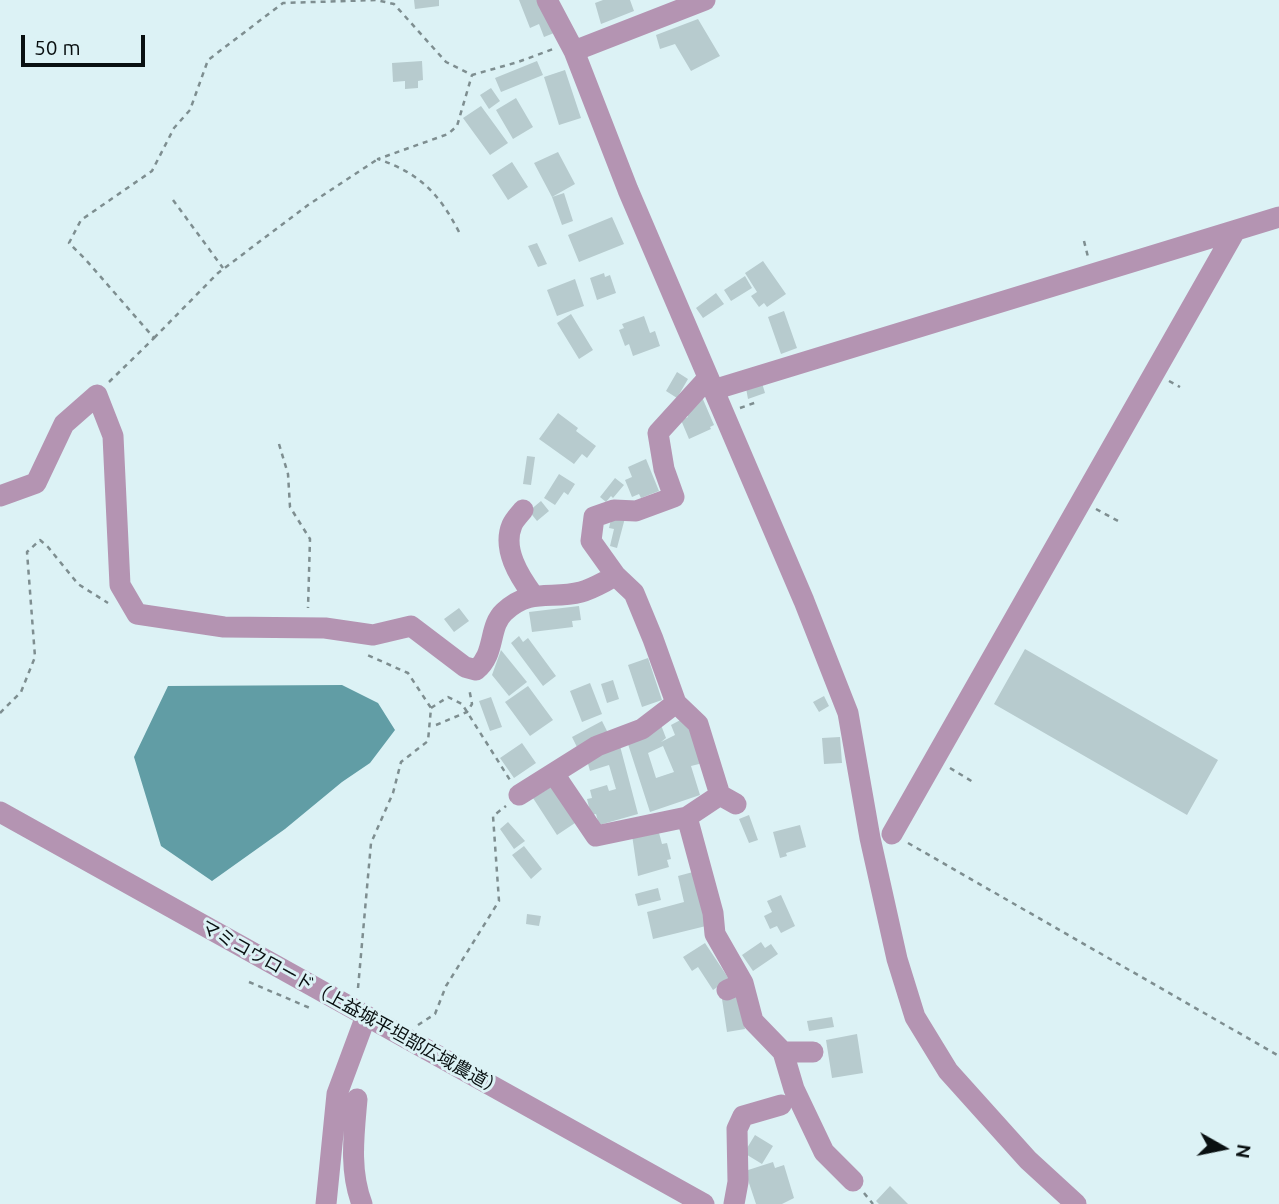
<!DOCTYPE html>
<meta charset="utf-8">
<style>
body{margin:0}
#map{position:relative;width:1279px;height:1204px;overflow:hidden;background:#dcf2f5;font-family:Ubuntu,sans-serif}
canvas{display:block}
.north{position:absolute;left:1188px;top:1113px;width:70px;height:70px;-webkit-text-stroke:5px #dcf2f5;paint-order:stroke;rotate:99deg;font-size:19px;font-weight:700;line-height:28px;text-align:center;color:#091011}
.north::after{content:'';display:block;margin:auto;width:24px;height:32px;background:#091011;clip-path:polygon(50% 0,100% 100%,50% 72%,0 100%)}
.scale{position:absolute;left:21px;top:35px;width:124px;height:32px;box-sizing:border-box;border:4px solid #091011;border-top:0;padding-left:9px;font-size:21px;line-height:24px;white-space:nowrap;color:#091011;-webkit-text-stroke:5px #dcf2f5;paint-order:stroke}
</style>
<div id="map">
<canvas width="1279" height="1204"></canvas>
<div class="north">N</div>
<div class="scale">50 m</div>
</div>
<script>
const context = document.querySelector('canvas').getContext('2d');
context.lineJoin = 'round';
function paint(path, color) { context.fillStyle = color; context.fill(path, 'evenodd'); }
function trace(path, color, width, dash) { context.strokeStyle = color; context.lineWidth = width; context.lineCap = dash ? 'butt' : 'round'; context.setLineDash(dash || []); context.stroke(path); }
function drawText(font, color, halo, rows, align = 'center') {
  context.font = font + ' Ubuntu,"Noto Sans JP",sans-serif'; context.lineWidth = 6; context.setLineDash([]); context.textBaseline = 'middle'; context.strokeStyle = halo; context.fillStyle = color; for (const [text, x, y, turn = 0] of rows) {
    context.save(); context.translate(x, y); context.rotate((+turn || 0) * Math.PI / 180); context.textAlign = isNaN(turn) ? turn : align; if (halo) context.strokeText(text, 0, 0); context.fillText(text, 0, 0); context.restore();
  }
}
const water = new Path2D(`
 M342,685L378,703L395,730L370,763L342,782L285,829L212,881L161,846L134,757L168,686Z`);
const building = new Path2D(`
 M414,0H439V6L415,9Z
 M519,0H540L554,33L544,37L539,24L530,28Z
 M603,0H630L634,11L601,24L595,3Z
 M698,19L720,56L691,71L675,44L660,49L656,35Z
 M422,61L423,80L418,81V88L405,89V81L393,82L392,63Z
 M537,61L543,75L501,92L495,78Z
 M565,70L581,118L559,125L544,77Z
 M491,88L500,101L489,109L480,95Z
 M516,98L533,127L513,139L496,110Z
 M481,106L508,143L490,155L463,118Z
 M558,152L575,184L552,197L534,163Z
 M512,162L528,187L508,200L492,175Z
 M564,193L573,221L562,225L552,197Z
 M612,217L624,244L579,262L568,235Z
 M537,243L547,264L538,267L528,246Z
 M763,261L786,294L767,307L764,303L759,307L751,296L757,292L745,273Z
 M604,273L605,277L610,275L616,293L597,300L590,278Z
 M745,276L752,288L731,301L724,290Z
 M575,279L584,306L557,316L547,290Z
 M716,293L724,304L703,318L696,308Z
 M784,311L797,348L781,354L768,317Z
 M571,314L593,350L579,359L557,323Z
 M644,316L650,333L655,331L660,346L633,356L629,344L625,346L619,330L624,328L622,324Z
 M677,372L688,379L677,398L666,391Z
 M762,383L765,393L748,399L746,388Z
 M702,397L714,425L710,427L711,429L689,439L681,420L688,417L683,405Z
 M558,413L578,428L576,431L596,446L587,458L582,454L574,464L539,439Z
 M527,456L535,457L531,485L523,484Z
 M646,459L659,491L641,498L639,494L632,497L625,480L632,477L628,467Z
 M559,474L575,484L568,495L564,492L555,505L544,498Z
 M615,478L624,485L613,498L611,496L606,502L600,497Z
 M541,501L549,511L537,521L529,511Z
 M625,518L617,548L610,546L614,529L609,528L611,519Z
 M579,606L581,620L572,621L573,627L532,632L529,612Z
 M459,608L469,621L454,632L444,619Z
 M519,636L523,642L528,638L556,676L543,686L511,643Z
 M1025,649L1218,760L1187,815L994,704Z
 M501,650L527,682L509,696L492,675Z
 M648,658L662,700L642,707L628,665Z
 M613,680L619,699L607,703L601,684Z
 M590,683L602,714L582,722L570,691Z
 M528,686L553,720L530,736L505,702Z
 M824,696L829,706L819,712L813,702Z
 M491,697L502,727L490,731L479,701Z
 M686,717L703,763L691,766L700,795L650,812L627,741L661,725L666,738L661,742L675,735L671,725ZM663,746L674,772L656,778L648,753Z
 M602,721L608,733L578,749L572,737Z
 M840,737L842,763L824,764L822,738Z
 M522,743L536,763L514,778L500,758Z
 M620,746L638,814L599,825L596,814L591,815L587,799L592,798L590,790L607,785L609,791L616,789L609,765L590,771L587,760Z
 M554,785L578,821L557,835L533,798Z
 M749,815L758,840L749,843L739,819Z
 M508,822L525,841L514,849L500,829Z
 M800,825L806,847L786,853L787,856L780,858L773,832Z
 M658,829L662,844L667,843L671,859L667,860L669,867L638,876L632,835Z
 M524,846L542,869L531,879L512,855Z
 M693,872L706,926L653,939L647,912L684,902L678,876Z
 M658,888L661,900L638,906L635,894Z
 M781,895L795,926L781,933L777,926L770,929L764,916L772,912L767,901Z
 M527,914L541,916L539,926L526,924Z
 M761,942L765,948L771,944L778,954L753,971L742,955Z
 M705,943L729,979L713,990L698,967L692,971L683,957Z
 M740,996L745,1029L727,1032L722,999Z
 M832,1017L834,1027L809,1031L807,1021Z
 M857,1034L863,1073L832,1078L826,1040Z
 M755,1135L773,1146L762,1164L744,1153Z
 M773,1162L775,1168L784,1165L794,1198L782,1204H756L745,1171Z
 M890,1186L908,1204H879L876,1201Z`);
const path = new Path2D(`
 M173,200L223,268
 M459,232C439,193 419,173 378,159L448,134L457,126L472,75
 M1084,241L1088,257
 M154,338L218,273L308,205L378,159
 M1169,381L1180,387
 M109,382L154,338L86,260L69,243L81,220L152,171L174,128L190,110L208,60L283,3L376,0L394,4L446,62L472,75L518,62L553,49
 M740,408L757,402
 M279,444L288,474L290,507L310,539L308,608
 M1096,509L1118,521
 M431,708L448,697L462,704L510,780
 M0,713L21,692L35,657L27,552L40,540L48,547L78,584L108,603
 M436,725L467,712L472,704L469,688
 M950,768L973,782
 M908,843L1279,1056
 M249,982L310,1008
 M358,988L371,843L393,793L401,762L428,741L431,708L408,673L365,654
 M418,1025L435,1014L446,986L499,901L493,816L506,806
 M864,1193L873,1204`);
const minor = new Path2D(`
 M547,0L574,51L628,190L804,601L848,713L870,838L897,959L915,1017L948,1071L1028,1160L1076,1204
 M574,51L705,0
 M713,390L1279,217
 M0,496L36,483L64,424L97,395L113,436L120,585L137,614L224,627L325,628L373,635L411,626L465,667L476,670C496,654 488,627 504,612C531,587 551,600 581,592C593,589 605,581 616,576L591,541L594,517L614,510L636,511L674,497L664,469L658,433L708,378
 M523,510C519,515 514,520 512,525C502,549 519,576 533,595
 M616,576L634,593L653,639L676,703L698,724L720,795L736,804
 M554,774L596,836L687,817L720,795
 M519,795L597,746L642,729L676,703
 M0,812L704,1204
 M687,817L713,913L715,934L743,983
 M892,834L1235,231
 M727,990L743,983L753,1021L783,1052L794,1089L824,1152L853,1181
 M783,1052H813
 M357,1099C354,1134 349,1170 362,1204
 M326,1204L337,1094L366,1016
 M734,1204L738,1182L737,1129L743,1116L781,1105`);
const streetNames = [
 ["マミコウロード（上益城平坦部広域農道）",352,1008,29]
];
paint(water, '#619da5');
paint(building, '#b7cbce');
trace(path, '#7e8e90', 2.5, [5, 5]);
trace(minor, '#b494b2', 21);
drawText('18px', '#091011', '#dcf2f5', streetNames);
</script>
